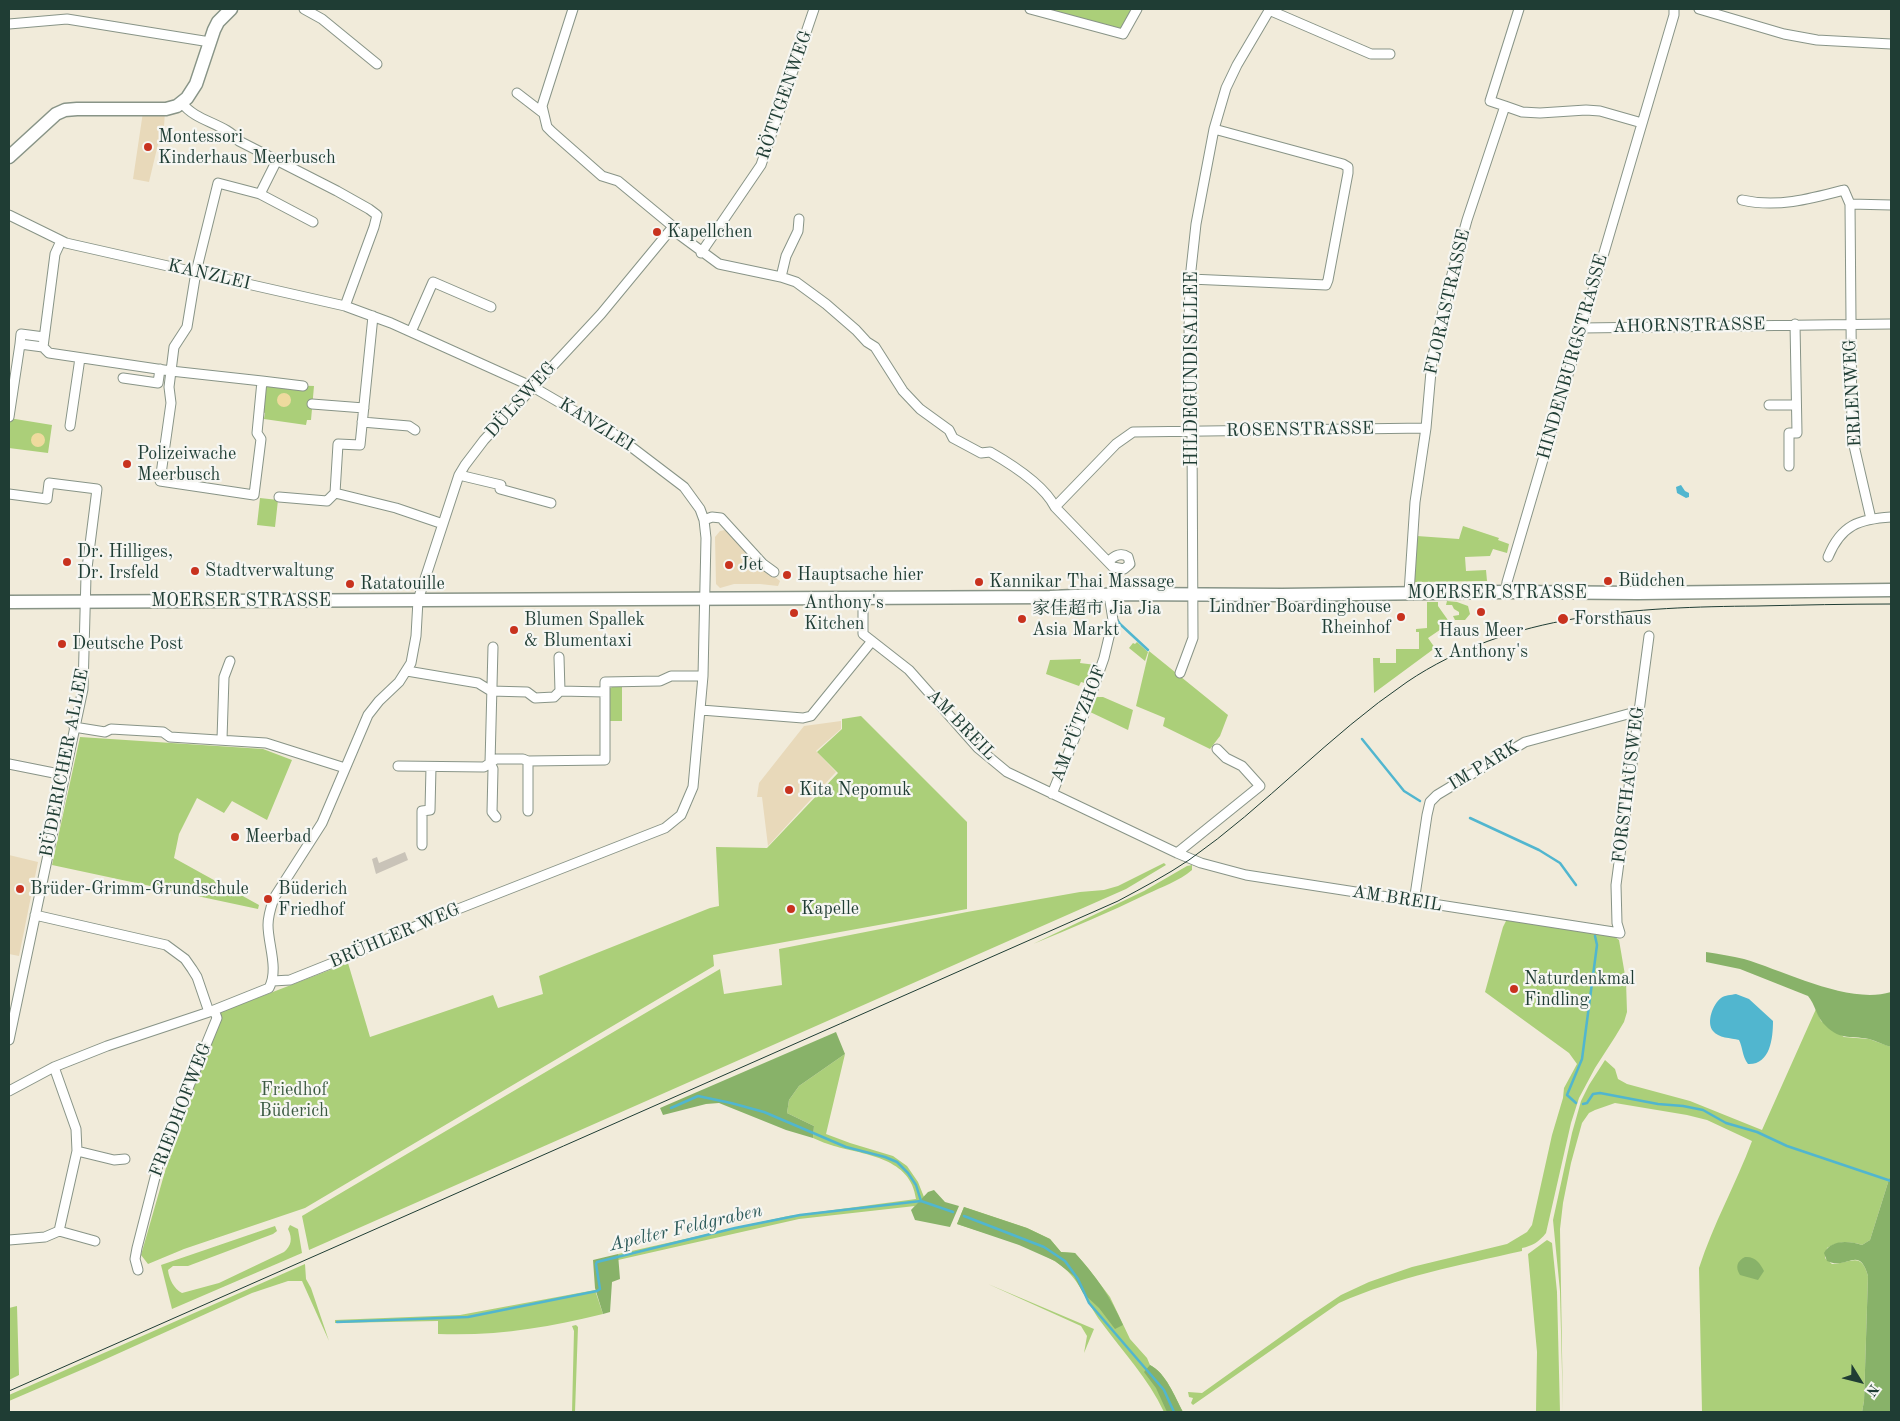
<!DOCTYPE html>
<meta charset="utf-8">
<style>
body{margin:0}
#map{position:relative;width:1900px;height:1421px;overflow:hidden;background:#f1ebda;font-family:"Old Standard TT",serif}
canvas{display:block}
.frame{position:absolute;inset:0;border:10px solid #1f3d34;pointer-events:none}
.north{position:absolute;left:1835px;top:1356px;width:50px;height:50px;-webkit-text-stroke:4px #f6f6f2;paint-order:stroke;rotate:126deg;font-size:14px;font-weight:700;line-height:20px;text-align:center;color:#1f3d34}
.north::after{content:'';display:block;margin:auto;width:18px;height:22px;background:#1f3d34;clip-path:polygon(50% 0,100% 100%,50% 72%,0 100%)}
</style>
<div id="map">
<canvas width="1900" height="1421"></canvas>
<div class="frame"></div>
<div class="north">N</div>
</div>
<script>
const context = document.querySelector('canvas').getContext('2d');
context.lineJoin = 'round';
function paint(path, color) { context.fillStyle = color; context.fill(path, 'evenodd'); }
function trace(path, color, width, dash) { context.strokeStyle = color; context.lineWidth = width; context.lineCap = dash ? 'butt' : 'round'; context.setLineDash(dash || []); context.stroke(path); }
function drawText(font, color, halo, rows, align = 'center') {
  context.font = font + ' "Old Standard TT","Noto Serif SC",serif'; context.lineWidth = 4.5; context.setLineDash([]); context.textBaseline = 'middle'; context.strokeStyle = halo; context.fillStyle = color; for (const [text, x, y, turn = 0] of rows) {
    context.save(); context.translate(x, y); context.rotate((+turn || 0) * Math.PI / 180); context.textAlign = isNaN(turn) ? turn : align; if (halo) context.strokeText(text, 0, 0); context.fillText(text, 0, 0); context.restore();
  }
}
const built = new Path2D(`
 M143,112H165L163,140H159L149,182L133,179Z
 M725,530L728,531L760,565L780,581L778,586L760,584H734L720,588L716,584L715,537L720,531Z
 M841,721V729L816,751L836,772L768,846L762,797H757L759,783L804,726Z
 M9,855L38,862L19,956L9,954Z`);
const industrial = new Path2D(`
 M405,852L408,860L376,874L372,859L377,857L379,863Z`);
const green = new Path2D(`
 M1041,9H1133L1120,31Z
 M263,384L314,386L311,420H307L306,425L264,419L265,413L262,412Z
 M9,418L52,425L48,453L9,448Z
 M260,498L278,500L275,527L257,525Z
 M1463,526L1499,538L1498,540L1509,544L1507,553L1493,549L1490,556L1465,557L1466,571L1486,570L1487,581L1414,582L1417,536L1459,539Z
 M1447,601L1457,602L1468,606L1470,614L1465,620H1455L1453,616L1459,615V612L1454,609L1452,605H1446Z
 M1427,602H1438V606L1450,623L1428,638L1435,648L1374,693L1373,658H1380V663H1396V649H1419V632H1416V629L1427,628Z
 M1137,642L1148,652L1145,661L1129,648L1133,643L1135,644Z
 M1149,651L1228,715L1220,736L1210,749L1163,726L1165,718L1136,706Z
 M1081,659L1080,663L1096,665L1088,684L1081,682L1079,686L1046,674L1050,660Z
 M612,687H622V721H609V689Z
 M1094,697H1103L1133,710L1128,730L1088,711Z
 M861,716L967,822V909L713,955L714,966L305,1208L184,1249L148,1264L141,1255L174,1140L221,1012L348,963L370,1037L493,995L498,1008L543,994L539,976L710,908L719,906L716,847L767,848L838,773L817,752L842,729V719Z
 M80,737L263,749L292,760L267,820L232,801L224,813L197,798L179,834L174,858L259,905L258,909L52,865Z
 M1164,863L1166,865L1126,889L309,1250L302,1216L720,969L724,994L782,985L779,949L967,912L1080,892L1104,890L1118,886Z
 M1192,865V870C1179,881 1162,887 1147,894C1110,912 1072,928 1033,944L1144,891L1187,866Z
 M1507,919L1612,935L1619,940L1626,981L1627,1012L1624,1022L1615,1037L1595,1068L1579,1098L1571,1123L1546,1233C1539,1242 1532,1246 1522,1248V1251C1460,1265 1397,1277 1339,1303L1193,1405L1191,1403L1193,1398L1189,1397L1188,1392L1202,1393L1304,1320L1341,1295L1369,1282L1412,1267L1507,1244L1527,1232L1532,1225L1552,1135L1563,1098L1564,1088L1577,1064L1569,1053L1485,992L1503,927Z
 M1816,1009L1821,1021L1844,1037L1869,1039L1891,1047V1134L1890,1137L1891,1141V1173L1870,1240L1862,1245C1850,1241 1838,1241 1827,1248L1825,1258L1832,1264C1852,1263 1861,1251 1868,1276L1864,1401L1862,1412H1702L1699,1268C1713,1224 1736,1184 1752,1141L1707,1120L1687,1115L1615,1103L1595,1110L1589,1113L1582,1123L1571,1163L1563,1203L1560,1229L1563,1412L1560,1291L1553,1220L1572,1133L1581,1101L1589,1085L1605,1060L1615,1069L1618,1079L1627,1084L1690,1101L1762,1130Z
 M845,1054L826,1134L850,1143L893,1156L907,1166L918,1182L924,1197L915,1206L799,1219L618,1260V1254L788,1216L916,1199C911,1158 866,1155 834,1146C827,1144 820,1141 813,1138L814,1126L787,1113L789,1100L799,1086Z
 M964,1207L1027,1228L1050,1239L1061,1252L1075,1253L1088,1268L1110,1297L1130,1339L1147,1358L1150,1365C1166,1373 1175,1397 1183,1412H1164C1148,1378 1123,1352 1101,1322C1086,1302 1079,1276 1056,1262C1028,1244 989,1235 957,1224Z
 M290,1225L298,1229L302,1253L172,1309L161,1265L275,1226L277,1231L273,1234L188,1266H173L168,1270C169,1279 174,1289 182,1293L219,1283L284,1252C291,1246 293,1239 288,1229Z
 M1547,1240L1552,1243L1557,1292L1560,1412H1536L1537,1352L1528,1254Z
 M305,1264L306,1279L311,1288L329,1341L302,1281H288L252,1293L95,1364L9,1401V1395Z
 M988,1284L1094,1329L1084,1353L1087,1336L1081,1326Z
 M595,1290L603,1314C545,1328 498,1336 438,1334V1321L335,1323V1320L460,1315Z
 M17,1306L19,1375L9,1380V1308Z
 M576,1325L578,1327L575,1412H572L574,1331L572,1326Z`);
const forest = new Path2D(`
 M1706,952C1719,954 1732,956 1744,959C1785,971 1849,1005 1891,992V1047C1884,1045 1876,1041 1869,1039C1849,1035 1839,1041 1823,1023C1816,1015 1815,1004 1808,996L1740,969L1706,962Z
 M836,1032L845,1054L799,1086L789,1100L787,1113L814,1126L813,1138L786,1130L719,1103L706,1104L663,1115L660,1108Z
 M1891,1173V1412H1862L1864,1401L1868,1276C1859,1244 1847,1271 1827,1261L1824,1253C1832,1239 1849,1241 1862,1245L1870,1240Z
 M934,1190L945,1202L959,1206L950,1227L915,1220L911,1210L928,1192Z
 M964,1207L1027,1228L1050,1239L1061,1252L1075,1253C1096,1276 1110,1296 1123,1325L1115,1329L1099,1308L1083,1293L1074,1276L1055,1261L1019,1245L957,1224Z
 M618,1254L620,1279L612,1282L610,1312L603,1314L595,1288L593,1260Z
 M1745,1257C1755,1256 1760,1263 1764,1271L1758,1280L1740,1275C1735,1267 1737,1261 1745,1257Z
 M1150,1365C1166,1373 1175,1397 1183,1412H1167L1156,1388L1144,1372Z`);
const sand = new Path2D(`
 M277 400a7 7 0 1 1 14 0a7 7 0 1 1-14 0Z
 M31 440a7 7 0 1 1 14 0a7 7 0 1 1-14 0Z`);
const water = new Path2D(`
 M1681,485L1685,491L1689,493V497L1686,498L1677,493L1676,487Z
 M1736,994L1749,999L1773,1021C1773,1039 1770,1065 1748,1064C1742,1056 1743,1048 1739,1040C1731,1038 1718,1038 1713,1031C1706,1022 1713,1004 1721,998C1725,995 1731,995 1736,994Z`);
const stream = new Path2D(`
 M1116,618L1120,624L1148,650
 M1362,739L1404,791L1420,801
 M1470,818L1539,850L1560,863L1576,885
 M1576,1103L1567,1095L1582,1059L1597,945L1595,936
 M1583,1104L1587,1103L1593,1094L1600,1093L1658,1104L1683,1106L1703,1110L1726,1123L1757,1132L1787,1146L1891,1181
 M671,1108L698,1096L731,1103L764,1112L846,1147L885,1157L897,1162L908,1173L916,1185L921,1201
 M964,1216L1044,1247L1065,1261L1078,1279L1089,1303L1164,1390L1174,1412
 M337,1322L468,1317L597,1291L600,1289L596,1264L597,1262L735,1228L800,1215L921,1201L953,1212`);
const street = new Path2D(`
 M304,9L322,19L377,64
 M573,9L542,106L547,127L552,132L602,176L618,181L670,224L677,233L719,264L781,277L796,282L826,304L856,330L867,342L875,347L903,391L920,409L949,430L953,438L981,453L990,452C1011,464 1044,485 1055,507L1113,567L1124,569L1130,564L1128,557C1121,552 1114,556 1109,561
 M1030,9L1123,34L1137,9
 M1699,9L1784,34L1817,40L1891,44
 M1269,10L1371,54H1390
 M9,24L67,19L210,42
 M517,93L543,113
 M182,103C196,122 225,123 239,141L337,191L369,209L377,215L374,227L345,306
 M1505,106L1522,112L1540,113L1586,110L1600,111L1642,123
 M260,194L277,160
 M1742,200C1777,208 1810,199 1844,190L1850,204L1891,205
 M1850,204L1852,437L1871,519
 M9,215L66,243L345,306L391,323L533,387L617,436L684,487L700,509L704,520L706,538L703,676L693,787L681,815L665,828L430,920L335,962L290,980L273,981
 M701,253L761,165L814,9
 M781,277L786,256L798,231L799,219
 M1190,279L1326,285L1328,280L1348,173V167L1343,164L1214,129
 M1582,328L1891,324
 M411,332L433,282L491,307
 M20,344L21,334L44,337
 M43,347L49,353L164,370L171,371L262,381L257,433L261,439L254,495L160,481L171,403L169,387L174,347L187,327L196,272L218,183L260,194L313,222
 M123,378L158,383L160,369
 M262,381L303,386
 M312,404L364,408
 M1769,405H1796
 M9,417L20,344L43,347L55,254L61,241
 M362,422L409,426L415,430
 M70,426L80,358
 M1789,466V433H1797L1795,324
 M459,475L501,485L500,489L551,503
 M335,493L396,508L443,524
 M9,494L47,499L49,483L97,489L86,576L83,689L9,1040
 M279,497L327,501L335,493L338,444L360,445L373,316
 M1055,507L1116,444L1133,432L1426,428
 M704,520L712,517L721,518L763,564L774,572
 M1828,557C1841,525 1859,519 1891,517
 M1506,592L1507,582L1674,15V9
 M1409,593L1415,502L1426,428L1432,360L1448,289L1467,220L1505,106L1490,101L1519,9
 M863,597V634L909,670L978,748L1007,772L1177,853L1201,863L1246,875L1620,933L1617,923L1616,885L1649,636
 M493,647L490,763L493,769L492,812L496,817
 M559,657L560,691
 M407,671L478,683L491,691L527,692L535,698L554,697L560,691L605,692V682L660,681L671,676H703
 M1180,673L1193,638L1192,432L1189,330L1190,279L1196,224L1214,129L1226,88L1237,65L1270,9
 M701,710L803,718L811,716L872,641
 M74,727L105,732L111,729L163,732L170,737L266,743L345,768
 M222,739L224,677L230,661
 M528,761V811
 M9,764L64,775
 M398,766L484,767L496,759H523L528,761L605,760V692
 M1052,794L1085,712L1104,658L1113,620L1109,595
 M422,845V811L430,810L431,767
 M1177,853L1260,786L1242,766L1226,758L1217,749
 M1414,902L1427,815L1430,802L1437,795L1525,742L1639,711
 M35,915L166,945L185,959L192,969L197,977L209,1012
 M9,1091L54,1067L107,1046L209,1012L269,988C279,969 268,945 268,925C268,915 271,907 274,898L322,823L368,715L379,701L399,682L411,663L416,636L418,600L459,475L465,465L484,440L601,314L672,228
 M77,1151L114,1160L125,1159
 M59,1231L95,1241
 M9,1240L45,1237L59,1231L77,1151L76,1129L54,1067
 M138,1270L135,1259L137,1248L161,1154L217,1018L214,1010`);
const secondary = new Path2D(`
 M9,157L56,114L65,110L77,109H166L177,106L187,98L196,84L214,30L218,22L231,9
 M9,602L1050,597L1125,594L1282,595L1506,592L1638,593L1891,590`);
const tram = new Path2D(`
 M9,1391L1118,901C1142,888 1167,875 1189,860C1266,806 1329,735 1407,682C1509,613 1638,607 1757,606C1802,605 1847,604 1891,604`);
const markers = [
 [148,147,5,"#c8321e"],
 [657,232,5,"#c8321e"],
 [127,464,5,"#c8321e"],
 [67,562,5,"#c8321e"],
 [729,565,5,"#c8321e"],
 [195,571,5,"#c8321e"],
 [787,575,5,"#c8321e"],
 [1608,581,5,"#c8321e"],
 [979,582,5,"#c8321e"],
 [350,584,5,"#c8321e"],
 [1481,612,5,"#c8321e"],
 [794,613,5,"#c8321e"],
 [1401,617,5,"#c8321e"],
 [1022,619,5,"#c8321e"],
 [1563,619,6,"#c8321e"],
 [514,630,5,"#c8321e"],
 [62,644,5,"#c8321e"],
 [789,790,5,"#c8321e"],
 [235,837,5,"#c8321e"],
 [20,889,5,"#c8321e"],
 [268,899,5,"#c8321e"],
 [791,909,5,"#c8321e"],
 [1514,989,5,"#c8321e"]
];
const streetNames = [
 ["RÖTTGENWEG",785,95,-71],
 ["KANZLEI",209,275,13],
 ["FLORASTRASSE",1448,302,-77],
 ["AHORNSTRASSE",1689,326,-1],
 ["HINDENBURGSTRASSE",1573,357,-74],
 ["HILDEGUNDISALLEE",1192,369,-90],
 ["ERLENWEG",1853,393,-93],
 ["DÜLSWEG",521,400,-48],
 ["KANZLEI",596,425,32],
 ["ROSENSTRASSE",1300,430,-1],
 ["MOERSER STRASSE",1497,593],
 ["MOERSER STRASSE",241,601],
 ["AM PÜTZHOF",1079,724,-69],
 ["AM BREIL",961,725,46],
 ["BÜDERICHER ALLEE",65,763,-79],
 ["IM PARK",1484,766,-31],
 ["FORSTHAUSWEG",1629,785,-83],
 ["AM BREIL",1397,899,9],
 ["BRÜHLER WEG",395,936,-23],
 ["FRIEDHOFWEG",181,1110,-69]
];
const poiNames = [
 ["Montessori",158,137],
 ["Kinderhaus Meerbusch",158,158],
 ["Kapellchen",667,232],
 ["Polizeiwache",137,454],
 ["Meerbusch",137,475],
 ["Dr. Hilliges,",77,552],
 ["Dr. Irsfeld",77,573],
 ["Jet",739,565],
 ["Stadtverwaltung",205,571],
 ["Hauptsache hier",797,575],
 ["Büdchen",1618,581],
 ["Kannikar Thai Massage",989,582],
 ["Ratatouille",360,584],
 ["Anthony's",804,603],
 ["Kitchen",804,624],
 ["Lindner Boardinghouse",1391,607,"right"],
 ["Rheinhof",1391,628,"right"],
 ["家佳超市 Jia Jia",1032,609],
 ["Asia Markt",1032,630],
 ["Forsthaus",1574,619],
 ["Blumen Spallek",524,620],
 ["& Blumentaxi",524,641],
 ["Haus Meer",1481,631,"center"],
 ["x Anthony's",1481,652,"center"],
 ["Deutsche Post",72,644],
 ["Kita Nepomuk",799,790],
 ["Meerbad",245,837],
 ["Brüder-Grimm-Grundschule",30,889],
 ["Büderich",278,889],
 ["Friedhof",278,910],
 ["Kapelle",801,909],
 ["Naturdenkmal",1524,979],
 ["Findling",1524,1000]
];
const parkNames = [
 ["Friedhof",294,1090],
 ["Büderich",294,1111]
];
const waterNames = [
 ["Apelter Feldgraben",686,1228,-13]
];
paint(built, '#e8d9ba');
paint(industrial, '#c9c3b8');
paint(green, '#abcf79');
paint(forest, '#88b269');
paint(sand, '#eeda9e');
paint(water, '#51b6cf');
trace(stream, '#51b6cf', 2.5);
trace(street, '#889487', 11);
trace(secondary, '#889487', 15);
trace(street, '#fff', 9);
trace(secondary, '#fff', 12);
trace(tram, '#1f3d34', 1);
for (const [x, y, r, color] of markers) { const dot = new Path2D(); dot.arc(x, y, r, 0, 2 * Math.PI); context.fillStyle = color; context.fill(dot); trace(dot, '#f6f6f2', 2); }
drawText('18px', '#1f3d34', '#f6f6f2', streetNames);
drawText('18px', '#1f3d34', '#f6f6f2', poiNames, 'left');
drawText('18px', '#3b5a42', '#f6f6f2', parkNames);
drawText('italic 19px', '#2c5b5b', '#f6f6f2', waterNames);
</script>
